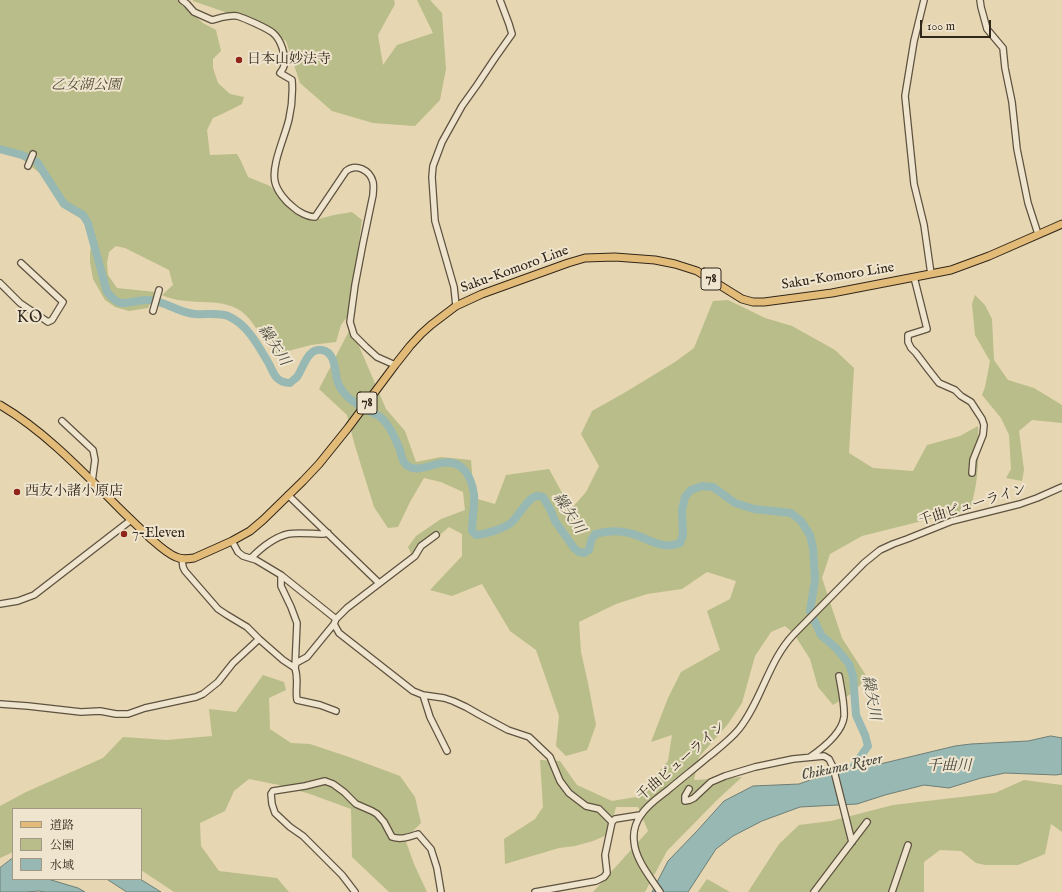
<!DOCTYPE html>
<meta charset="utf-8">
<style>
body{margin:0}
#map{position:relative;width:1062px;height:892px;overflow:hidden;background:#e6d6b2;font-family:"IM FELL English","Noto Serif JP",serif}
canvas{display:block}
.legend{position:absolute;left:12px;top:808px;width:130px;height:72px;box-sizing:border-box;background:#efe4cd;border:1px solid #a39885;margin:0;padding:5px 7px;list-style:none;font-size:12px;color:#31261a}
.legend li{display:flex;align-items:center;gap:8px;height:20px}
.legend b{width:20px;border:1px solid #a39885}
.scale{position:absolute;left:920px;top:20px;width:71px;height:18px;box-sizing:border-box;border:2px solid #31261a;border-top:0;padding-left:5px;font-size:12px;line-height:14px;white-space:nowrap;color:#31261a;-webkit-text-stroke:3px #efe4cd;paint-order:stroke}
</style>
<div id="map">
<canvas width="1062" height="892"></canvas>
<ul class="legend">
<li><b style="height:5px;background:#e3bb79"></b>道路</li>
<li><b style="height:11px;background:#b9bd89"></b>公園</li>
<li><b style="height:11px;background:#97b8b3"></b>水域</li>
</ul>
<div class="scale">100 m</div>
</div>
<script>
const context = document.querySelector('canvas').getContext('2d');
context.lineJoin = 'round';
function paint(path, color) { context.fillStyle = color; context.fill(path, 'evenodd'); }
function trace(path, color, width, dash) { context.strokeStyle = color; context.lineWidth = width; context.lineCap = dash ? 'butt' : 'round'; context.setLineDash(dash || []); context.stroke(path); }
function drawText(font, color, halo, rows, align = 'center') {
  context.font = font + ' "IM FELL English","Noto Serif JP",serif'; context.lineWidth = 4; context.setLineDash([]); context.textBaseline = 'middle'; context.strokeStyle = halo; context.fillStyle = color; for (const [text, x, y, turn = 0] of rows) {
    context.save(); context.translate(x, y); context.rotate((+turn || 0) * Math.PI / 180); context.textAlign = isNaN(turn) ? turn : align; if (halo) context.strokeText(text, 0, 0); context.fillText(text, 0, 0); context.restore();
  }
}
const green = new Path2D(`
 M0,0H177L203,23L216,30L221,51L213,59V68L218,83L230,94L244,97L242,104L222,114L213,118L207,130L210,155L237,154L241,161L248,177L270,186L293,211L311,221L334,215L352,212L362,220L354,280L347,317L341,325L336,342L311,345L277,354C274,350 269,347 266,343C258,332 252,319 241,311C219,296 187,307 162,295L173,285L169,270L125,248L116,246L109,252L107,263L108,275L117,288L146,291L155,292L148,308L129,311L115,307L105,300L93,279L90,262V252L95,232L86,218L83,220L62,207L42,175L22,159L0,152Z
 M193,0H394L395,4L378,35L383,65L397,45L433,33L417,0H430L442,13L446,69L440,100L415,126L373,123L332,111L300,83L286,41L225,12L193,1Z
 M975,295L985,305L992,319L994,360L1008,380L1034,388L1062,405V423L1032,420L1019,431L1024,470L1022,481L1006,478L1011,469L1009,435L1001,418L982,395L985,387L990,361L975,335L972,304Z
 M728,300L765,318L792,326L835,350L854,368L849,453L873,468L913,471L927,445L960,436L978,426C979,454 979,482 970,509L862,536L830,554L822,578L842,638L867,677L854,692L833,705L818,687L810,659L794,634L785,626L771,632L755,656L742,703L728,724L699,757L694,780L742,777L716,801L667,851L645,892H593L648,831L638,807H616L609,834L593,841L575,846L559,848L505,864L504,839L535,819L543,807L540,760L560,761L577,785L612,801L636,797L668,761L672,735L651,742L668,698L681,672L720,650L707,611L730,599L736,581L707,572L682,589L647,594L616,604L579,622L581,652L588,683L596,725L587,750L566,756L556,746L559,716L536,650L510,631L482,584L452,596L430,590L462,556V534L449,527L413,558L408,547L416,536L441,519L465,510L463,492L441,482L424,478L410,502L398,527L388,528L374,507L355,446L347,415L319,389L349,331L359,346L386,409L405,431L416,462L441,457L471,460L474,498L495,504L506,475L549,469L571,509L586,492L599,466L581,434L592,411L624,393L675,362L694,348L713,301Z
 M263,675L284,682L286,690L269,698L270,729L291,743L310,744L349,757L400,776L415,797L421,823L405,839L414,864L427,892H389L352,857L351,809L310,794L279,785L249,779L234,791L225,811L200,823L201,846L219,871L277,878L289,892H174L141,870V809H13V852L0,858V806L26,792L103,758L123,737L167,740L212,736L209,709L236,712Z
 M1024,780L1062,785V832L1051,824L1045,854L1018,865H985L976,863L961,851L940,850L924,862V892H748L779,844L799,825L831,821L893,805L995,793Z
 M707,879L730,892H698Z`);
const water = new Path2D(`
 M1051,736L1062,738V774L1056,775L1005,773L981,778L949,788L924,785L885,795L857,804L800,807L762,821L733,836L716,849L688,892H652L668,861L696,832L724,801L753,786L799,784L821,776L843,767L876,765L955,746L971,744L1028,741Z
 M13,858V879H48L78,888L85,892H45L39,891L26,892H0V868Z
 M107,879H140L161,892H127Z`);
const river = new Path2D(`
 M0,149L22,155L37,162L64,204L83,215L88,223L107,292C111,296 115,302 121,303C128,304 140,299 149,300C165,301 179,313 195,314C206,315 218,312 228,316C247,324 258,345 268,362C271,367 273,374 277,378C281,382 285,383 290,383C292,381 295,379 297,377C304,367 307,348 322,350C335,352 335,370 337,380C341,395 356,404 369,411C372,413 377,414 380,417C389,423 396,440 400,450C401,454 402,459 404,462C412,475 430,465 441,463C462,459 471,475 474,494C475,506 472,518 472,531L476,535C487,534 502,529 511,523C518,517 528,497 537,496C539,496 541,496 543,497L550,509L555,521L574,548L579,552L584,553L589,550L591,541L595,534C606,531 618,530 629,533C647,537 661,551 680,543L683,535L682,510L685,497L691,490L702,486L713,487L735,503L754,509L791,513L801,521L810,535L813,548L815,580L810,611L821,635L836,648L849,664L853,676L856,715L865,735L868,746L851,770L846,774`);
const minor = new Path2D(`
 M182,0L187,4L194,12L212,20C220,18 228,15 237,16C244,18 267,28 273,33C281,40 286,55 284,65C284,68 282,70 280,73L292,80C293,94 292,106 289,119C285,137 271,165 275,182C277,191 286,202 293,207C298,212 308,217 315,217L346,171C356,163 370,170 373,182C374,187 373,191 373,195L363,243L355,285L350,322L354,335L366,347L377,357L395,365
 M924,0L914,41L905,96L914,184L924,225L931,274
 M980,0L981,7L987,29L1003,48L1005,68L1012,102L1017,149L1028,203L1038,234
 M28,166L33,154
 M914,277L927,329L908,335V342L911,348L916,353L928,369L939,383L955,390L961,396L971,402L982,419L984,425L983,435L973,460L972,473
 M0,283L20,303L48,322L52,320L63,302L21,263
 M456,306L454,287L435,221L432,177L433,166L442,142L462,106L477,85L495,58L512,34L509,24L500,0
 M153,311L159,290
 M62,421L93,450L95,460L92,482
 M288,495L379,583
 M232,541L238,552L243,556L256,560L281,575L336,619
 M251,558C260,549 275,537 288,534C297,532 313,534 323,534L328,533
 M182,559L183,567L185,571L218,609L227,615L247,627L259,639L283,660L295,668
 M281,575V586L291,607L297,623L295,668C299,680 295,689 297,700L320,705L336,711
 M0,604L18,601L34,595L131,520
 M334,624L339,633L413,691L423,695L444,698L453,701L466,707L480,715L508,730L529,737L550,757L560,781L569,793L586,806L599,809L612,822
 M295,668L296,663L307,657L334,624L336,619L347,608L415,556L421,546L436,535
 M423,695L430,717L447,751
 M0,704L28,706L81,712L100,711L116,714H128L145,708L196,697L203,694L218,682L233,663L259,639
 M810,757C823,748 842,733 844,717C845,706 841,687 839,676
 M689,789L685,796V801L690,800L694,798L711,782L725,776L755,767L793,759L824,756L829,759L833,767L852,842
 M355,892L342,875L303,836L290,827L275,813L272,804L271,794L273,791L305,786L325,781L333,784L344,792L356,804L372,811L377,814L384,822L392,837C401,840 409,837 418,834L431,849L437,868L441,892
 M535,892L596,881L604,877L607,873L605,855L612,822L615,819L640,815
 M660,892C650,877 635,859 634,841C633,832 636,822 641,815C647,805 659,797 668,790C681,779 695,768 708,757C719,748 730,740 739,729C762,700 768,661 794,634L864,563L880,550L893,544L907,539L952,521L1020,504L1037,498L1062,487
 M814,892L867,822
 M892,892L908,845`);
const major = new Path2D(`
 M0,405C46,432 83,472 120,509C130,519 140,528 149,537C157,544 166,553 176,557C182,560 188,559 194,558L232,541L250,531L263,520L303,481L319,464L348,428L395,365L410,346L421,334L431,325L456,306L482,294L568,263L585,258L615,257L655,260L675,264L697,271L742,299L753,302H764L832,293L951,270L989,256L1062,224`);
const markers = [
 [239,60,4,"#8f2418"],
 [17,492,4,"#8f2418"],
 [124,534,4,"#8f2418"]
];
const shields = [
 [711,279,20],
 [367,403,20]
];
const shieldNames = [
 ["78",711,279],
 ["78",367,403]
];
const poiNames = [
 ["日本山妙法寺",247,60],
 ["西友小諸小原店",25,492],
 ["7-Eleven",132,534]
];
const parkNames = [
 ["乙女湖公園",86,86]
];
const streetNames = [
 ["Saku-Komoro Line",515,270,-20],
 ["Saku-Komoro Line",838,277,-9],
 ["千曲ビューライン",973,506,-17],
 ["千曲ビューライン",682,762,-41]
];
const waterNames = [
 ["繰矢川",273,346,57],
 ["繰矢川",568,514,57],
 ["繰矢川",870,698,80],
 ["千曲川",949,767],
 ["Chikuma River",842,768,-12]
];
const quarterNames = [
 ["KO",30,319]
];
paint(green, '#b9bd89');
paint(water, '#97b8b3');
trace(water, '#6e7e76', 1);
trace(river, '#97b8b3', 8);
trace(minor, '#5e5240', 8);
trace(major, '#31261a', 9);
trace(minor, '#efe4cd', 5.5);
trace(major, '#e3bb79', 7);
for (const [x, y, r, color] of markers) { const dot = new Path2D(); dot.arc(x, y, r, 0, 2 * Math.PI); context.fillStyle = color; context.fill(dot); trace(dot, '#efe4cd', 1.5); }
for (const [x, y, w] of shields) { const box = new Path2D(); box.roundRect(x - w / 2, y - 11, w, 22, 3); context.fillStyle = '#efe4cd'; context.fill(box); trace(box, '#31261a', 1); }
drawText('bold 13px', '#31261a', null, shieldNames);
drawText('14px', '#31261a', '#efe4cd', poiNames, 'left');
drawText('italic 14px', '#534c36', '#efe4cd', parkNames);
drawText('14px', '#31261a', '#efe4cd', streetNames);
drawText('italic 15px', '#4a4a40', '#efe4cd', waterNames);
context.letterSpacing = '1px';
drawText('16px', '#31261a', '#efe4cd', quarterNames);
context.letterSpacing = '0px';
</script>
